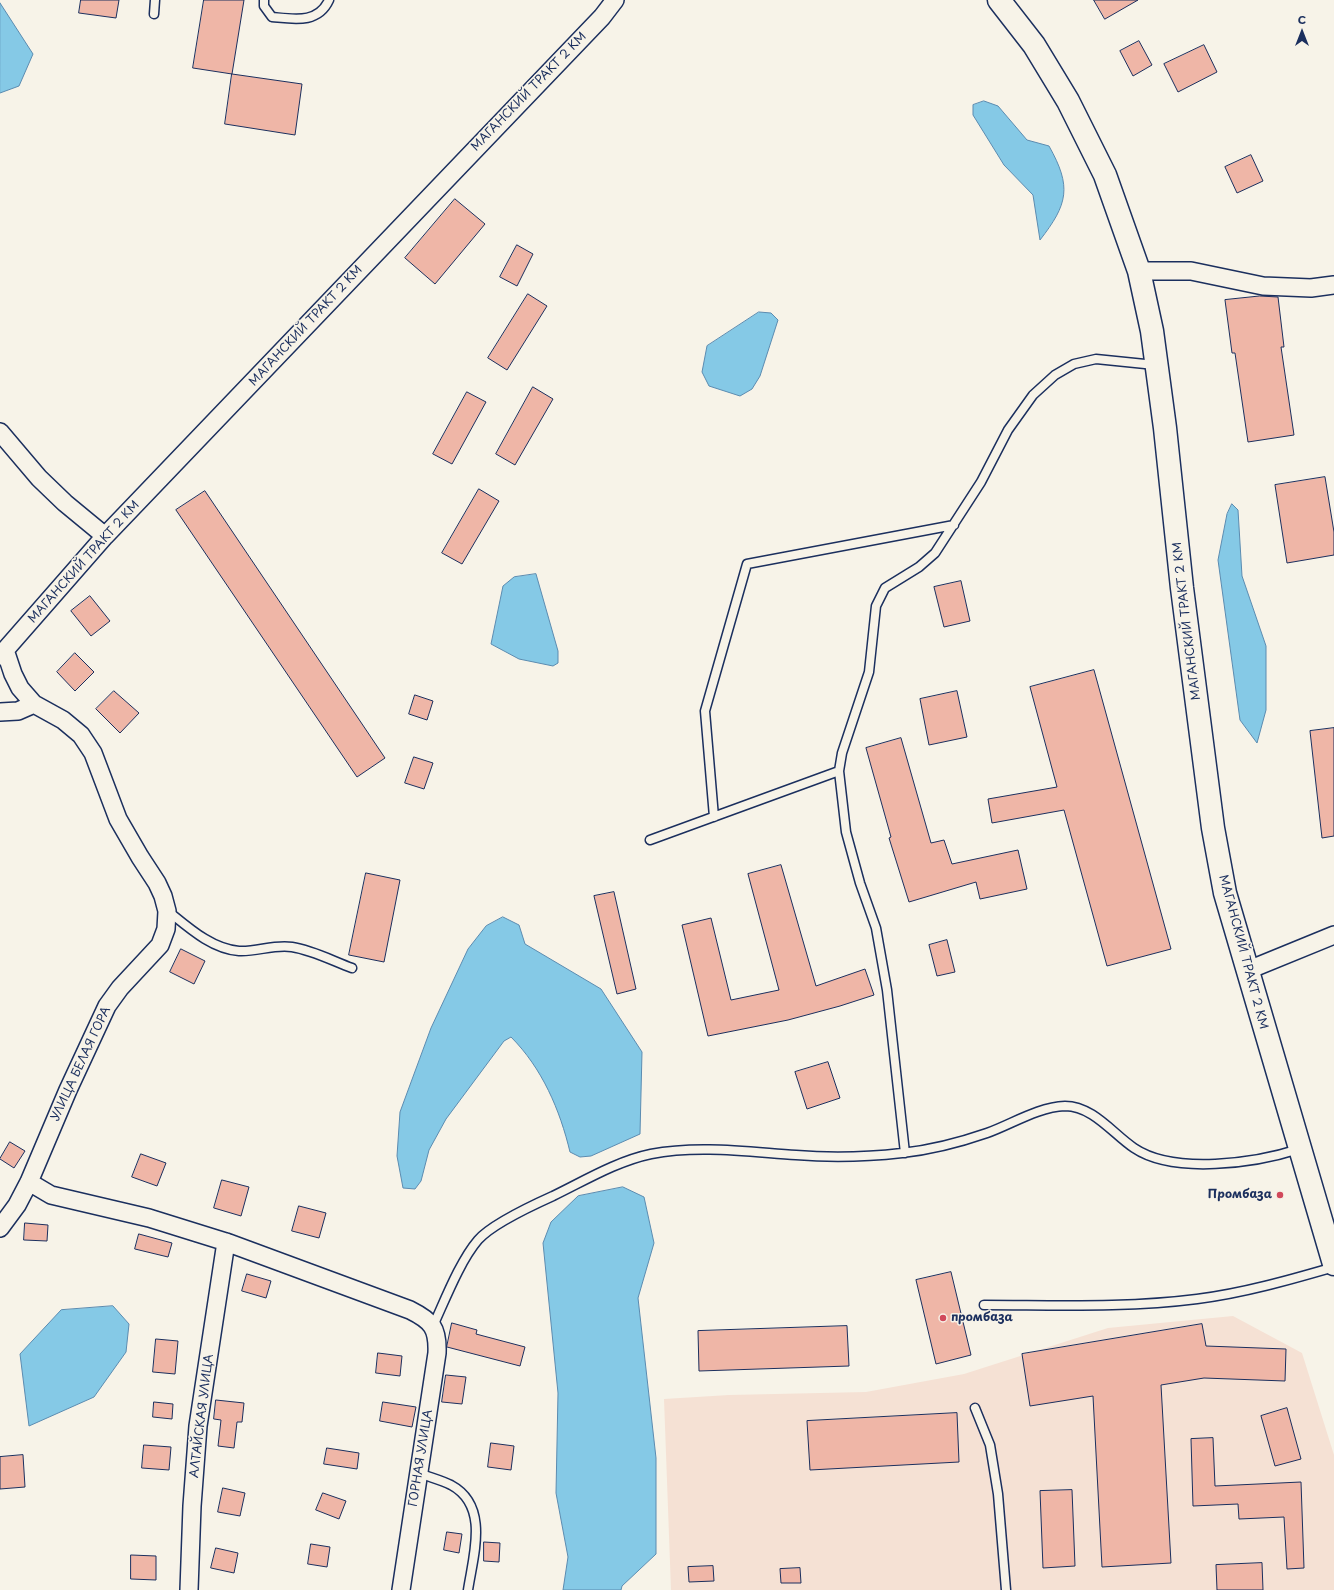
<!DOCTYPE html>
<meta charset="utf-8">
<style>
body{margin:0}
#map{position:relative;width:1334px;height:1590px;overflow:hidden;background:#f7f3e8;font-family:"Playpen Sans",sans-serif}
canvas{display:block}
.north{position:absolute;left:1282px;top:12px;width:40px;height:40px;-webkit-text-stroke:3px #f7f3e8;paint-order:stroke;rotate:0deg;font-size:11px;font-weight:700;line-height:16px;text-align:center;color:#1b2f5e}
.north::after{content:'';display:block;margin:auto;width:14px;height:18px;background:#1b2f5e;clip-path:polygon(50% 0,100% 100%,50% 72%,0 100%)}
</style>
<div id="map">
<canvas width="1334" height="1590"></canvas>
<div class="north">С</div>
</div>
<script>
const context = document.querySelector('canvas').getContext('2d');
context.lineJoin = 'round';
function paint(path, color) { context.fillStyle = color; context.fill(path, 'evenodd'); }
function trace(path, color, width, dash) { context.strokeStyle = color; context.lineWidth = width; context.lineCap = dash ? 'butt' : 'round'; context.setLineDash(dash || []); context.stroke(path); }
function drawText(font, color, halo, rows, align = 'center') {
  context.font = font + ' "Playpen Sans",sans-serif'; context.lineWidth = 3; context.setLineDash([]); context.textBaseline = 'middle'; context.strokeStyle = halo; context.fillStyle = color; for (const [text, x, y, turn = 0] of rows) {
    context.save(); context.translate(x, y); context.rotate((+turn || 0) * Math.PI / 180); context.textAlign = isNaN(turn) ? turn : align; if (halo) context.strokeText(text, 0, 0); context.fillText(text, 0, 0); context.restore();
  }
}
const built = new Path2D(`
 M1233,1316L1302,1353L1334,1455V1590H671L664,1399L729,1395L866,1392L964,1374L1108,1328Z`);
const water = new Path2D(`
 M0,3L33,54L19,86L0,93Z
 M984,101L998,106L1027,140L1049,146C1072,187 1068,204 1040,240L1033,195L1004,165L973,115V105Z
 M759,312L771,313L778,320L760,376L752,389L740,396L709,386L702,372L707,346Z
 M1232,504L1238,510L1242,576L1266,646V710L1257,743L1240,720L1218,560L1227,514Z
 M536,574L558,651V663L553,666L519,659L491,644L503,586L514,577Z
 M503,917L519,925L525,944L601,989L642,1052L640,1134L591,1156L580,1157L570,1152C560,1110 542,1068 511,1037L504,1041L446,1119L429,1150L421,1181L415,1189L403,1188L397,1156L400,1112L431,1028L468,949L486,926Z
 M623,1187L644,1197L654,1243L638,1298L656,1458V1554L622,1586L621,1590H563L568,1557L556,1493L558,1393L543,1243L551,1222L578,1196Z
 M113,1306L129,1324L126,1352L94,1397L29,1426L20,1354L61,1310Z`);
const building = new Path2D(`
 M81,0H119L116,18L79,13Z
 M204,0H244L232,74L193,68Z
 M1094,0H1138L1105,19Z
 M1139,41L1152,65L1133,76L1120,51Z
 M1204,45L1217,72L1178,92L1164,64Z
 M232,74L302,84L295,135L225,124Z
 M1251,155L1263,181L1237,193L1225,167Z
 M455,199L485,224L435,284L405,258Z
 M517,245L533,254L517,286L500,277Z
 M528,294L547,306L507,370L488,358Z
 M1260,296L1278,297L1284,347H1281L1294,435L1248,442L1235,353H1232L1225,300Z
 M533,387L553,399L515,465L496,454Z
 M467,392L486,402L452,464L433,454Z
 M1325,477L1334,532V555L1287,563L1275,485Z
 M479,489L499,501L462,564L442,553Z
 M205,491L385,758L357,777L176,510Z
 M961,581L970,621L944,627L934,587Z
 M90,596L110,621L91,636L71,611Z
 M75,653L94,672L75,691L57,672Z
 M1094,670L1171,949L1107,966L1064,810L992,823L988,799L1057,787L1030,687Z
 M114,691L139,713L120,733L96,709Z
 M957,691L967,737L929,745L920,699Z
 M415,695L433,701L427,720L409,714Z
 M1334,728V836L1322,838L1310,731Z
 M901,738L931,843L944,840L952,864L1018,850L1027,889L980,899L976,882L909,902L889,838L891,837L866,748Z
 M414,757L433,763L424,789L405,783Z
 M781,865L816,986L865,969L874,995L840,1006L788,1020L708,1036L682,925L711,918L731,1000L779,990L748,874Z
 M366,873L400,880L384,962L349,955Z
 M614,892L636,989L617,994L594,896Z
 M947,940L955,972L937,976L929,945Z
 M181,949L205,961L194,984L170,972Z
 M828,1062L840,1098L807,1109L795,1072Z
 M10,1142L25,1151L14,1168L0,1159Z
 M141,1154L166,1163L157,1186L132,1177Z
 M222,1180L249,1187L241,1216L214,1208Z
 M299,1206L326,1213L319,1238L292,1231Z
 M25,1223L48,1225L47,1241L24,1240Z
 M139,1234L172,1243L168,1257L135,1249Z
 M951,1272L971,1355L936,1364L916,1280Z
 M247,1274L271,1281L266,1298L242,1291Z
 M452,1323L477,1330L476,1334L525,1347L520,1366L447,1347Z
 M1202,1324L1206,1346L1286,1349L1285,1381L1204,1378L1161,1385L1171,1563L1102,1567L1093,1396L1030,1406L1022,1354Z
 M847,1326L849,1366L699,1371L698,1331Z
 M156,1339L178,1341L175,1374L153,1372Z
 M378,1353L402,1356L400,1376L376,1373Z
 M446,1375L466,1377L462,1404L442,1402Z
 M216,1400L244,1403L242,1422H237L234,1448L218,1446L221,1420L214,1419Z
 M154,1402L173,1404L172,1419L153,1417Z
 M383,1402L416,1407L412,1427L380,1421Z
 M1287,1408L1301,1459L1275,1466L1261,1416Z
 M957,1413L959,1462L810,1470L807,1421Z
 M1213,1438L1215,1486L1301,1482L1304,1568L1287,1569L1284,1517L1239,1519L1238,1504L1193,1506L1191,1439Z
 M491,1443L514,1446L511,1470L488,1467Z
 M144,1445L171,1447L169,1470L142,1468Z
 M327,1448L359,1453L357,1469L324,1464Z
 M23,1455L25,1487L0,1489V1457Z
 M223,1488L245,1493L240,1516L218,1512Z
 M1072,1490L1075,1566L1043,1568L1040,1491Z
 M323,1493L346,1501L339,1519L316,1510Z
 M447,1532L462,1534L459,1553L444,1550Z
 M484,1542L500,1543L499,1562L484,1561Z
 M311,1544L330,1547L327,1567L308,1564Z
 M216,1548L238,1553L234,1573L211,1568Z
 M131,1555L156,1556V1580L131,1579Z
 M1262,1563L1263,1590H1217L1216,1565Z
 M713,1566L714,1581L689,1582L688,1567Z
 M800,1568L801,1583H781L780,1569Z`);
const lane = new Path2D(`
 M264,0V6L272,17C294,19 318,24 329,0
 M154,14L155,0
 M714,817L705,711L747,564L954,525
 M650,840L839,771
 M168,911C189,928 212,949 239,951C257,952 274,944 292,947C312,950 333,961 352,968
 M905,1153L887,990L876,928L860,883L846,832L839,771L842,753L869,672L876,606L885,588L919,567L935,553L981,482L1008,430L1033,395L1055,375L1074,364L1096,359L1155,365
 M984,1305C1055,1305 1127,1308 1197,1299C1244,1293 1289,1280 1334,1267
 M433,1326C445,1300 460,1261 478,1240C492,1224 533,1205 553,1196C584,1181 617,1161 651,1154C698,1145 749,1152 796,1155C831,1158 867,1157 902,1153C930,1150 961,1142 987,1133C1012,1124 1038,1107 1065,1106C1093,1106 1113,1134 1134,1148C1174,1175 1256,1163 1299,1149
 M975,1408L990,1445L998,1494L1006,1590
 M419,1473C429,1477 441,1480 451,1485C490,1506 473,1556 468,1590`);
const street = new Path2D(`
 M1139,271H1191L1263,286L1311,288L1334,285
 M0,432L39,478L65,503L105,536
 M0,656L105,536L602,17L615,0
 M0,712L18,711L34,704
 M1246,971L1334,935
 M29,1182L51,1195L149,1218L226,1242L410,1310C432,1321 438,1328 437,1353L401,1590
 M0,1228L17,1205L29,1182L68,1090L107,1006L120,988L160,945L166,929L167,911L163,896L157,883L140,857L118,819L93,753L81,735L63,720L34,704L20,688L13,674L5,650
 M189,1590L192,1506L198,1426L226,1242`);
const secondary = new Path2D(`
 M999,0L1034,45L1068,101L1105,175L1139,271L1152,331L1165,428L1182,588L1213,828L1225,893L1334,1264`);
const markers = [
 [1280,1195,4,"#d1495b"],
 [943,1318,4,"#d1495b"]
];
const streetNames = [
 ["МАГАНСКИЙ ТРАКТ 2 КМ",529,92,-46],
 ["МАГАНСКИЙ ТРАКТ 2 КМ",306,326,-47],
 ["МАГАНСКИЙ ТРАКТ 2 КМ",84,562,-48],
 ["МАГАНСКИЙ ТРАКТ 2 КМ",1187,621,-97],
 ["МАГАНСКИЙ ТРАКТ 2 КМ",1243,952,75],
 ["УЛИЦА БЕЛАЯ ГОРА",81,1064,-65],
 ["АЛТАЙСКАЯ УЛИЦА",202,1416,-83],
 ["ГОРНАЯ УЛИЦА",421,1458,-81]
];
const poiNames = [
 ["Промбаза",1272,1195],
 ["промбаза",951,1318,"left"]
];
paint(built, '#f5e1d4');
paint(water, '#85c9e6');
trace(water, '#5b8bb0', 1);
paint(building, '#efb6a7');
trace(building, '#1b2f5e', 1);
trace(lane, '#1b2f5e', 11);
trace(street, '#1b2f5e', 20);
trace(secondary, '#1b2f5e', 25);
trace(lane, '#f7f3e8', 8);
trace(street, '#f7f3e8', 17);
trace(secondary, '#f7f3e8', 22);
for (const [x, y, r, color] of markers) { const dot = new Path2D(); dot.arc(x, y, r, 0, 2 * Math.PI); context.fillStyle = color; context.fill(dot); trace(dot, '#f7f3e8', 1.5); }
drawText('12px', '#1b2f5e', '#f7f3e8', streetNames);
drawText('bold 12px', '#1b2f5e', '#f7f3e8', poiNames, 'right');
</script>
